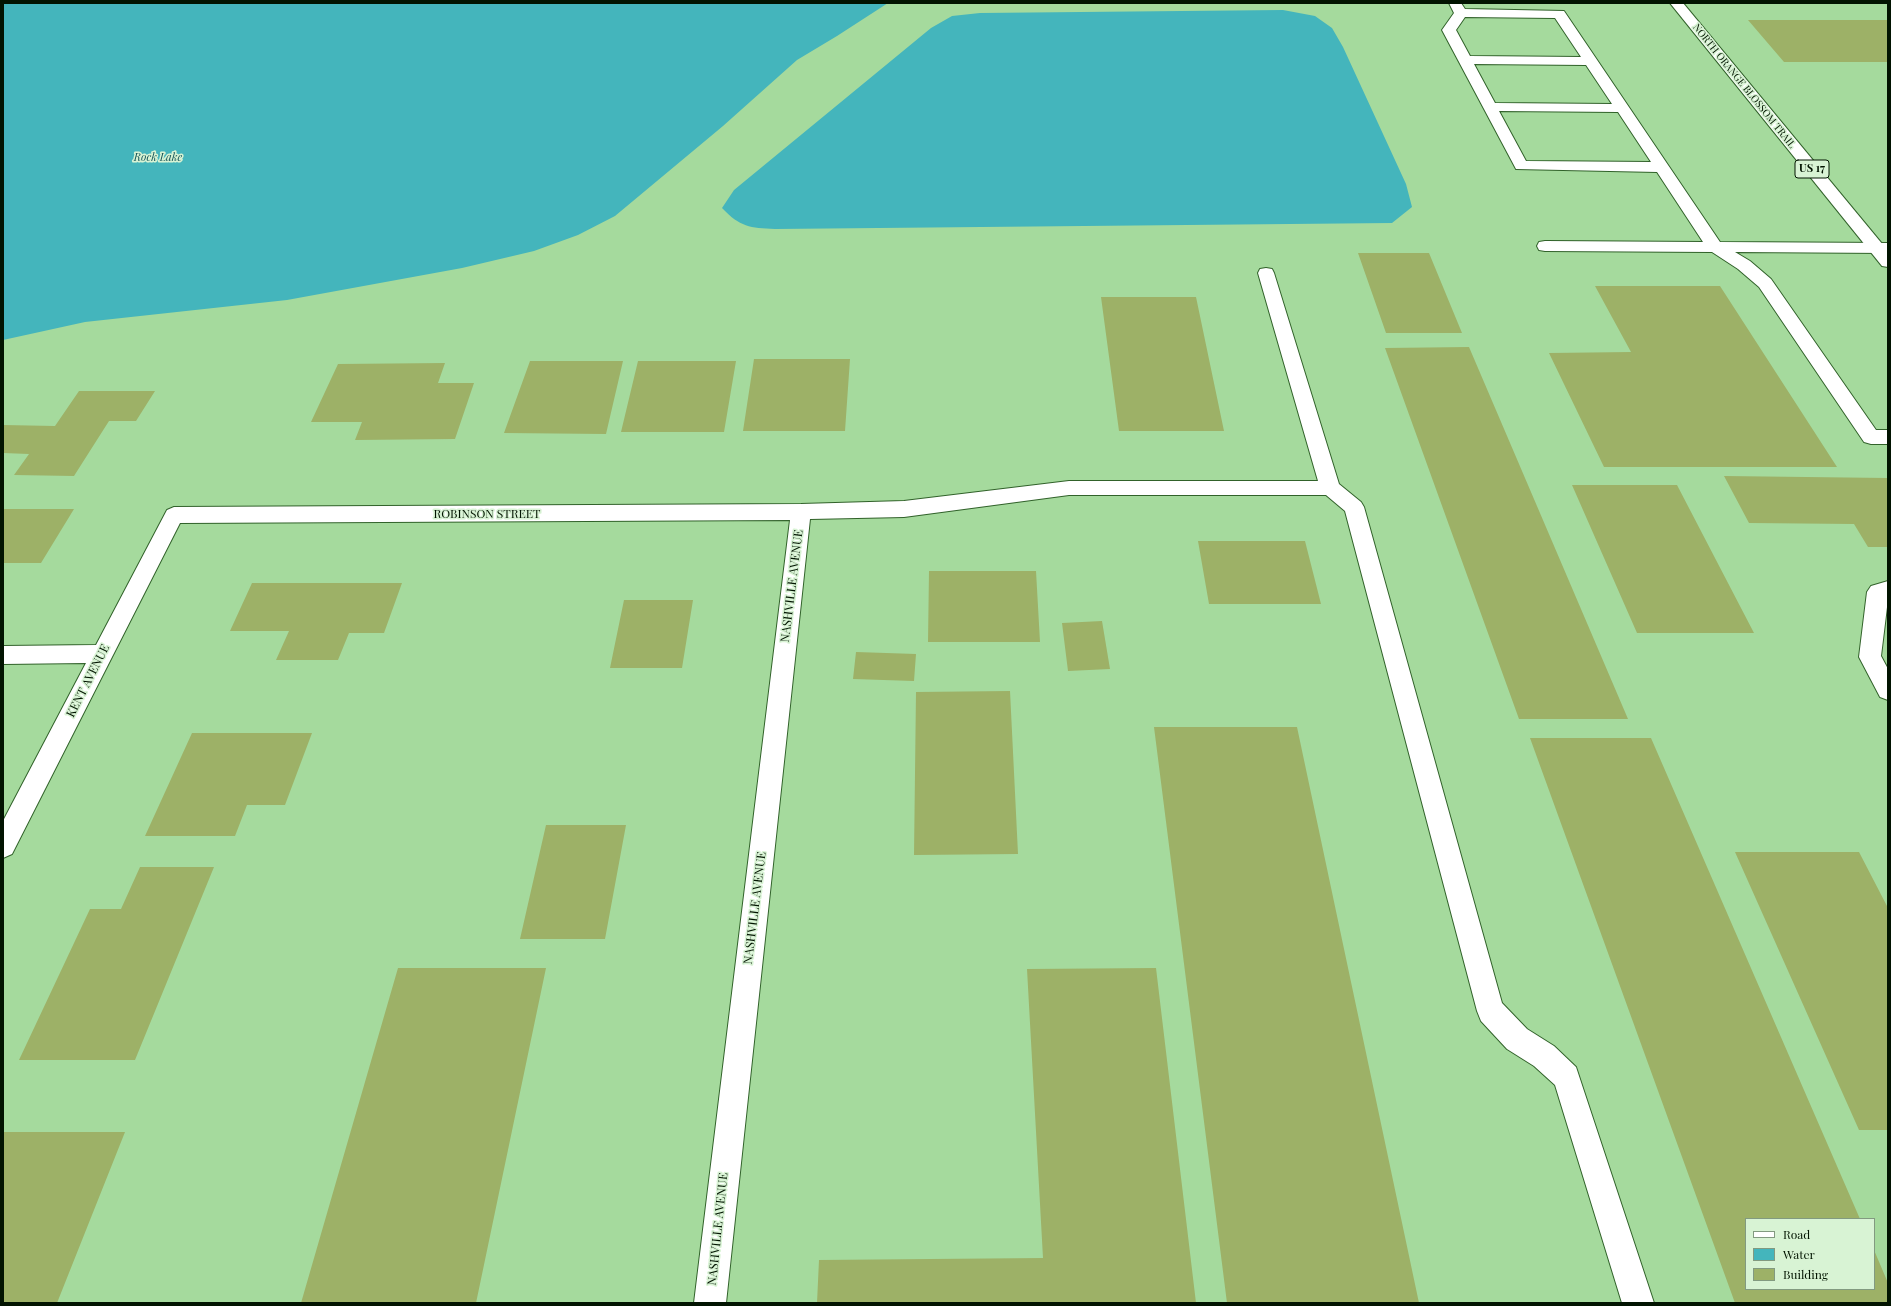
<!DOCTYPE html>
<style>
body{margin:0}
#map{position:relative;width:1891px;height:1306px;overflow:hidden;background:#a5da9d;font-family:"Playfair Display",serif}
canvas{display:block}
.frame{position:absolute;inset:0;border:4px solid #021401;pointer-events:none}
.legend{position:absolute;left:1745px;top:1218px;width:130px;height:72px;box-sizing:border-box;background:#d8f3d4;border:1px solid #829a80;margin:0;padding:5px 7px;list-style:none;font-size:12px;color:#021401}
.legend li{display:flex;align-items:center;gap:8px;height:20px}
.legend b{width:20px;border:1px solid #829a80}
</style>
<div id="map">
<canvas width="1891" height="1306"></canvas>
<div class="frame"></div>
<ul class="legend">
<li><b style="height:5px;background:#fff"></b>Road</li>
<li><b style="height:11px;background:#44b5bc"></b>Water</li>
<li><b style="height:11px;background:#9db167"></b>Building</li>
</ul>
</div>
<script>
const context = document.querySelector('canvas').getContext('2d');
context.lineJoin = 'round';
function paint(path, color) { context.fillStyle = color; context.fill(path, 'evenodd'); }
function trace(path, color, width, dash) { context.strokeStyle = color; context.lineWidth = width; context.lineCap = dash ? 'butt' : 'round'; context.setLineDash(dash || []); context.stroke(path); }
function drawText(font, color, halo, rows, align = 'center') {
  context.font = font + ' "Playfair Display",serif'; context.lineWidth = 3; context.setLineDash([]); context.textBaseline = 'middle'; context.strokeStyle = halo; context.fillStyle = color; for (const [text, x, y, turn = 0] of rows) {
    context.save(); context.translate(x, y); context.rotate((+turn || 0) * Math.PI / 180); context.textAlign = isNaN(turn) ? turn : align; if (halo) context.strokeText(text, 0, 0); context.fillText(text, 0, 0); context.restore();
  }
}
const water = new Path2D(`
 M3,3H888L837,36L797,60L723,126L615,216L578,235L534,251L462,268L287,300L85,322L3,340Z
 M1283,10L1315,16L1332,28L1343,47L1406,184L1412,207L1392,223L775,229C750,228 740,227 722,208L734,190L931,28L952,16L980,13Z`);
const building = new Path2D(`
 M1748,20H1888V62H1784Z
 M1358,253H1429L1462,333H1386Z
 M1595,286H1720L1837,467H1604L1549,353L1631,352Z
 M1101,297H1196L1224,431H1119Z
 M1469,347L1628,719H1519L1385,348Z
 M754,359H850L845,431H743Z
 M530,361H623L606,434L504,433Z
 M638,361H736L724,432H621Z
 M445,363L438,383H474L455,439L355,440L362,422H311L338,364Z
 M79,391H155L136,421H109L74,476L14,475L29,454L3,453V425L55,426Z
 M1724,476L1888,478V547H1868L1854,524L1749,523Z
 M1572,485H1677L1754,633H1637Z
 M3,509H74L41,563H3Z
 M1198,541H1305L1321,604H1209Z
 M929,571H1036L1040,642H928Z
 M252,583H402L384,633H349L338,660H276L289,631H230Z
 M624,600H693L682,668H610Z
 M1102,621L1110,669L1068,671L1062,623Z
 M856,652L916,654L914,681L853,679Z
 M1010,691L1018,854L914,855L916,692Z
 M1154,727H1297L1419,1303H1227Z
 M192,733H312L285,805H247L235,836H145Z
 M1530,738H1651L1860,1219H1746V1289H1874V1250L1888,1283V1303H1735Z
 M546,825H626L605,939H520Z
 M1735,852H1859L1888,908V1130H1859Z
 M140,867H214L135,1060H19L90,909H121Z
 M398,968H546L476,1303H301Z
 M1156,968L1196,1303H817L819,1260L1043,1258L1027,969Z
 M3,1132H125L57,1303H3Z`);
const minor = new Path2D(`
 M1449,3H1461L1465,9L1564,11L1720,242L1888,243V253L1735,252L1750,261L1771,279L1876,430H1888V444H1871L1864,442L1759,287L1738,269L1712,252L1545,251L1539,250L1537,246L1539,242L1545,241L1703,242L1657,172L1516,169L1442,30L1454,13ZM1465,17L1555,18L1581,57L1470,56L1456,30ZM1474,64L1586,65L1612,104L1495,103ZM1499,111L1618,112L1651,162L1526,161Z
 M1266,268L1272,269L1274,273L1339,484L1361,502L1364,507L1502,1003L1527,1029L1554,1046L1576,1067L1654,1303H1622L1555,1085L1534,1066L1507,1049L1481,1021L1477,1011L1345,511L1326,495H1069L904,517L810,519L726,1303H694L790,520L180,523L12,854L3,858V821L86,663L3,664V646L96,645L167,510L174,507L801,504L904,501L1069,481H1318L1258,273L1260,269Z
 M1888,581V599L1881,656L1888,669V700L1880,697L1859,657L1867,592L1871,586Z`);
const major = new Path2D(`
 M1670,3H1683L1888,251V267L1882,266Z`);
const farStreetnames = [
 ["NORTH ORANGE BLOSSOM TRAIL",1744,86,51]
];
const farWaternames = [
 ["Rock Lake",158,158]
];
const shields = [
 [1812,169,34]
];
const shieldNames = [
 ["US 17",1812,169]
];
const streetNames = [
 ["ROBINSON STREET",487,514],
 ["NASHVILLE AVENUE",792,586,-83],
 ["KENT AVENUE",88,681,-63],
 ["NASHVILLE AVENUE",755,908,-83],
 ["NASHVILLE AVENUE",718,1229,-84]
];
paint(water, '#44b5bc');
paint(building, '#9db167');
trace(minor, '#31622a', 2);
trace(major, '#31622a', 2);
paint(minor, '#fff');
paint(major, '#fff');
drawText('10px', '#021401', '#d8f3d4', farStreetnames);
drawText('italic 11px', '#145458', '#d8f3d4', farWaternames);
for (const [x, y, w] of shields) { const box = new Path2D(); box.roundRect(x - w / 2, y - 9, w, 18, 3); context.fillStyle = '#d8f3d4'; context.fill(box); trace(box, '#021401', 1); }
drawText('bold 11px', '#021401', null, shieldNames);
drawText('12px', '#021401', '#d8f3d4', streetNames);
</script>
